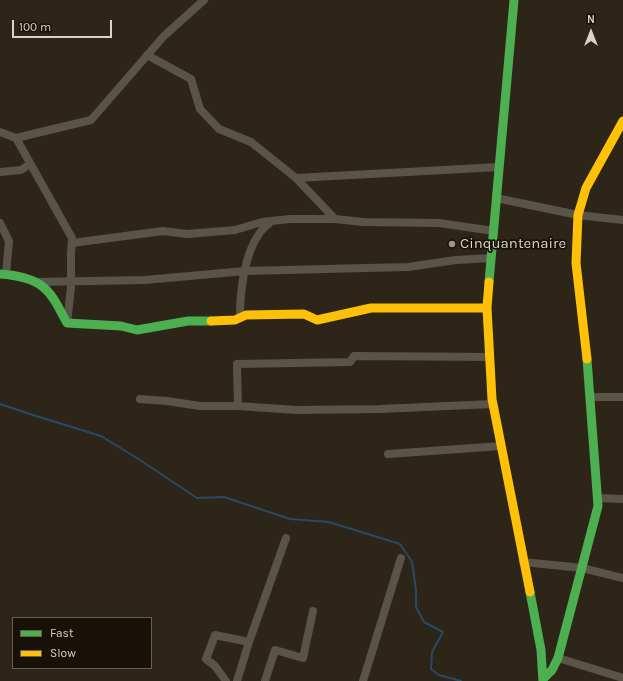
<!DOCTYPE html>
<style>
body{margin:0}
#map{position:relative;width:623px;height:681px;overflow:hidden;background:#2d2517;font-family:Karla,sans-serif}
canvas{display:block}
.legend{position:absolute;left:12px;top:617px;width:140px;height:52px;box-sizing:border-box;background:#181107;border:1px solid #675f53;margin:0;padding:5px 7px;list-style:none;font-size:12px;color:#ddd3c4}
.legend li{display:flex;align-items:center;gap:8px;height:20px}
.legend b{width:20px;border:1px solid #675f53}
.north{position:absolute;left:571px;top:12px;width:40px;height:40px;-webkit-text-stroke:3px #181107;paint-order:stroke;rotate:0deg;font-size:11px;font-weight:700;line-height:16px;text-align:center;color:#ddd3c4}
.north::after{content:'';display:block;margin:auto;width:14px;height:18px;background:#ddd3c4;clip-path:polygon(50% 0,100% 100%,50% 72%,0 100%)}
.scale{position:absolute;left:12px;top:20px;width:100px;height:18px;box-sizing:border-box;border:2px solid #ddd3c4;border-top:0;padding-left:5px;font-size:12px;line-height:14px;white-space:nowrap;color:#ddd3c4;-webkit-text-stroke:3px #181107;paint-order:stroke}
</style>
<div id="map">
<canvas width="623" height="681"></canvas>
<ul class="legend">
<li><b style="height:5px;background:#4caf50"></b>Fast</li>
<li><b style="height:5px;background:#ffc107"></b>Slow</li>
</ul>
<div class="north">N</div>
<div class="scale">100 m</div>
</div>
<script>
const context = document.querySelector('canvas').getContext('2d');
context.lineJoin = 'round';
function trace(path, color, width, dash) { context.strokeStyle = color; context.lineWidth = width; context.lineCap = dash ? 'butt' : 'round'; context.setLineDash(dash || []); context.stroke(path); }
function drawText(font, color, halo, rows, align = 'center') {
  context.font = font + ' Karla,sans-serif'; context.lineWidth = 3.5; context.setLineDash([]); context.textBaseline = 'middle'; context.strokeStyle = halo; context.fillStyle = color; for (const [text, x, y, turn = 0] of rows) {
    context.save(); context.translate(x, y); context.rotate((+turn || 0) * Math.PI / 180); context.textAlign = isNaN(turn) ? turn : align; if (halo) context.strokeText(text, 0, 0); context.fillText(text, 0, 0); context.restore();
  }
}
const stream = new Path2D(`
 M0,404L36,416L101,436L140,460L197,498L224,497L290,519L329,522L400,544L412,562L416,590V607L424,622L443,632L432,652L431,669L439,675L461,681`);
const street = new Path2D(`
 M147,55L191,79L200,109L219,129L251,142L296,178L335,219
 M0,132L16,138L72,238L71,254V287L67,323
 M16,138L91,120L164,36L204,0
 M0,172L21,170L30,164
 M296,178L499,167
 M496,198L578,215L623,220
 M0,223L9,241L6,274
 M72,243L163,231L187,234L235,230L262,222L290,219H335L363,222L439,223L494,231
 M35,282L145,280L245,271L408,267L456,260L491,258
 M240,317C240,292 244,255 259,234C262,229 267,225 272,221
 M590,397H623
 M140,399L167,401L200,406H238L296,410L379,409L493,404
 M238,406L237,364L350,362L354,356L490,357
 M388,454L501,446
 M598,498L623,499
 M523,562L582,568L623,578
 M558,658L623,678
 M226,681L215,666L206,659L215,635L249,642L286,538
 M237,681L249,642
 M265,681L275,650L303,658L313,611
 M363,681L401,558`);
const fast = new Path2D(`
 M0,274C14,275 31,278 42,286C54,295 60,311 67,323L121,326L137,330L188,321H211
 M489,282L514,0
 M530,592L541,650L543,681
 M543,679L552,670L558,658L598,506L587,359`);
const slow = new Path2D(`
 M489,282L487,308L492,399L530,592
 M211,321L235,320L246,315L304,314L317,320L371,308H487
 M587,359L576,263L578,215L586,188L623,121`);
const markers = [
 [452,244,4,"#9f9687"]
];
const poiNames = [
 ["Cinquantenaire",460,244]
];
trace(stream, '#294967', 2);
trace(street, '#5a5448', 8);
trace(fast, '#4caf50', 9);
trace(slow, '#ffc107', 9);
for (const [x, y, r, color] of markers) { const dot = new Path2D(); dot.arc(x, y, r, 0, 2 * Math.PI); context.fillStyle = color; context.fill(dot); trace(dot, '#181107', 1.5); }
drawText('15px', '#ddd3c4', '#181107', poiNames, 'left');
</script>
